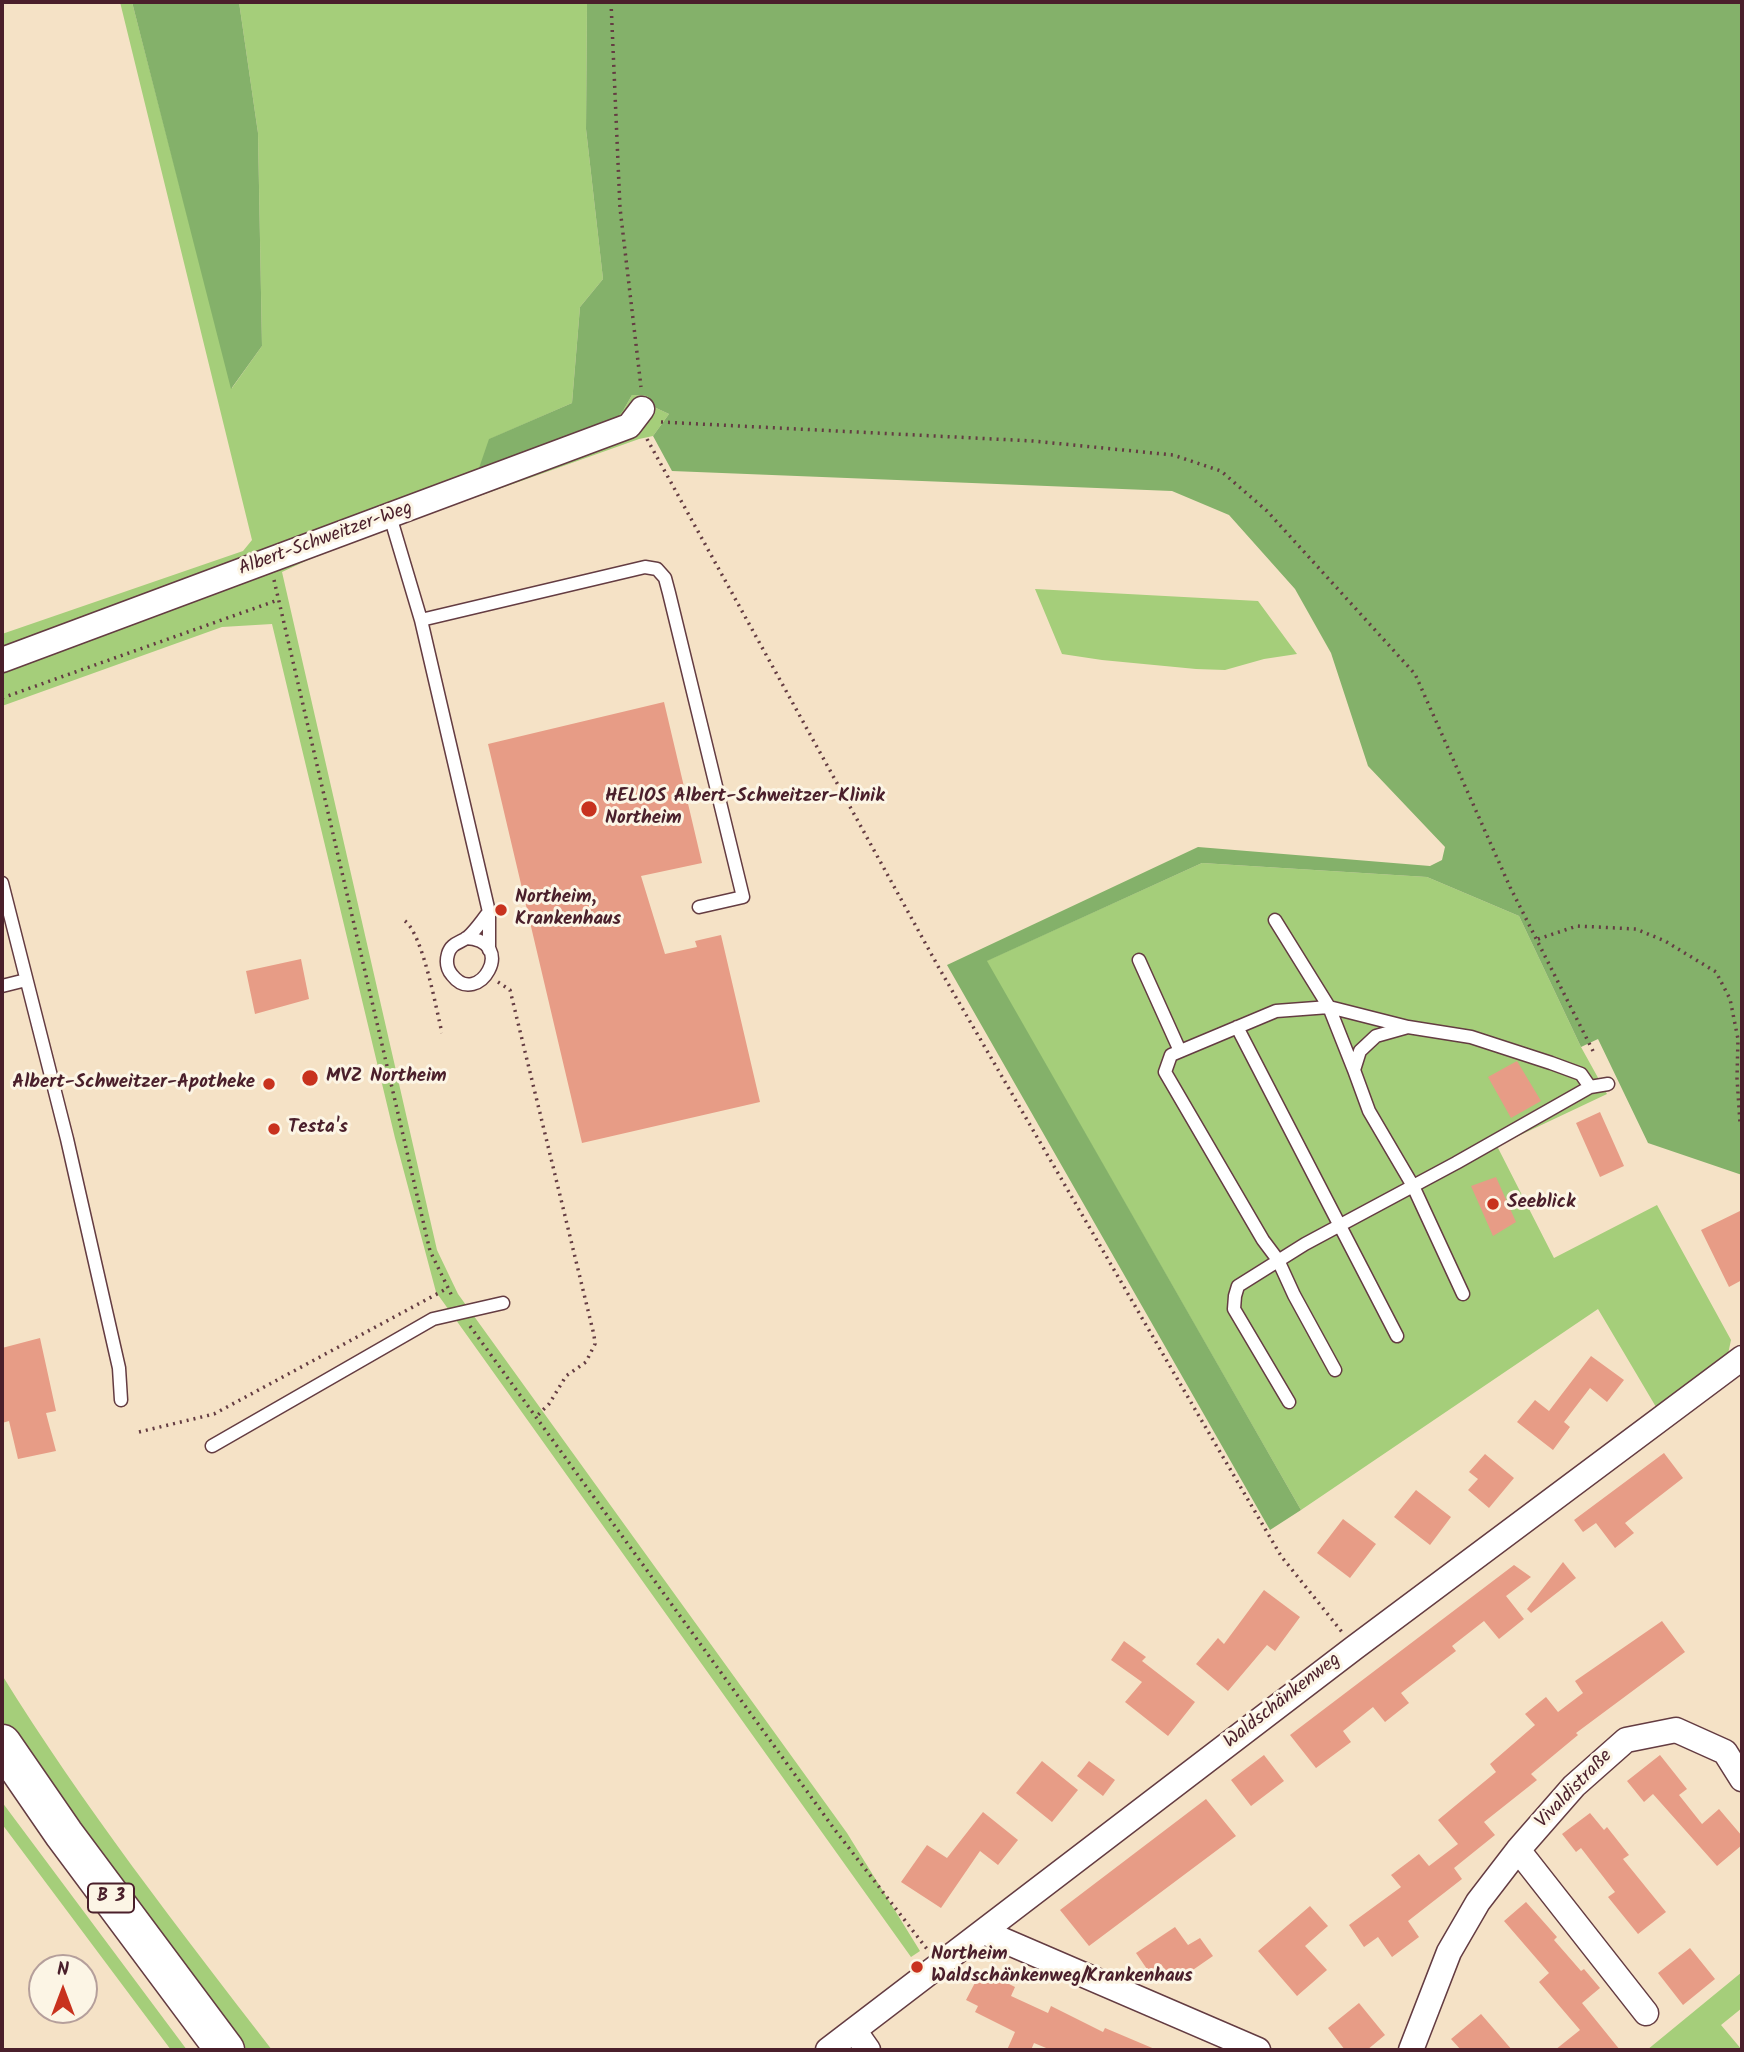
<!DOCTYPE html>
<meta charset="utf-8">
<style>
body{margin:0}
#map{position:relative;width:1744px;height:2052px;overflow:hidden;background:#f5e2c6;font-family:Kalam,sans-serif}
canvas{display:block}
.frame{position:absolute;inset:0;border:4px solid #4a1f2b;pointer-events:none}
.north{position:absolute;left:28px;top:1954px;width:70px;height:70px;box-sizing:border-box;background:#fcf5e5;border:2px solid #b59f9b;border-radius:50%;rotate:0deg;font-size:19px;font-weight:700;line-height:28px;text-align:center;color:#4a1f2b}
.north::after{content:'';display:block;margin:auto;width:24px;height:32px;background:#c8321e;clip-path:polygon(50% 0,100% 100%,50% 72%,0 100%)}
</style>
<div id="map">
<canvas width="1744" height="2052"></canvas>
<div class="frame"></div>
<div class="north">N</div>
</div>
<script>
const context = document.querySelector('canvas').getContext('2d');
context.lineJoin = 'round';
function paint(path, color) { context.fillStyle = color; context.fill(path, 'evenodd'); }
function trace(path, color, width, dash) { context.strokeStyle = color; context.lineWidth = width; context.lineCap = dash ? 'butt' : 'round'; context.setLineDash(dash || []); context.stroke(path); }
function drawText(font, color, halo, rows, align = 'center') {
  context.font = font + ' Kalam,sans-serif'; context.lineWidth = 6; context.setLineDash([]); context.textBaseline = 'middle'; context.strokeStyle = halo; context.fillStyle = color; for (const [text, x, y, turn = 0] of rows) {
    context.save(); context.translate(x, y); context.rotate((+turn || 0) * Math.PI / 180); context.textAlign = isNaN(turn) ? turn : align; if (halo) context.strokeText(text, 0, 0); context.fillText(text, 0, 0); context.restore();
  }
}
const green = new Path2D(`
 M120,2H132L232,388L262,346L258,133L239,2H587L586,129L603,279L580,307L572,403L490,439L624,409L632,395L647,396L654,407L669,414L653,436L639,439L409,521L310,559L282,572L437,1250L458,1294L847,1833L920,1951L911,1957L436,1292L395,1138L272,624L222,627L2,706V634L243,551L252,540Z
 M1035,589L1258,601L1297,654L1264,659L1225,670L1196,669L1102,660L1062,654Z
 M1202,863L1427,877L1519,916L1581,1047L1607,1094L1497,1146L1554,1258L1657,1205L1731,1340L1728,1354L1656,1407L1598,1309L1301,1510L986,961Z
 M2,1675C83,1806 178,1928 272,2050H247L156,1936L2,1729Z
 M2,1802L187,2050H171L2,1824Z
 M1742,1972V2008L1721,2025L1742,2050H1647Z`);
const forest = new Path2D(`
 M132,2H239L258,133L262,346L231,389Z
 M587,2H1742V1175L1648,1143L1598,1039L1581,1047L1519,916L1427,877L1202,863L987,961L1301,1510L1270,1530L947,965L1198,847L1430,866L1442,860L1445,847L1368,766L1331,653L1295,589L1229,515L1172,491L672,471L653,436L669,414L654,407L647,396L632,395L624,409L612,425L478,471L489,439L572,403L580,307L603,279L586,129Z`);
const building = new Path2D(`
 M664,702L702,863L641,876L665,954L697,947L695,941L721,935L760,1102L582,1143L488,744Z
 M301,959L309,999L255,1014L246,971Z
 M1517,1061L1541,1101L1511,1118L1488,1077Z
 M1600,1112L1624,1166L1600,1177L1576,1123Z
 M1496,1177L1516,1222L1493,1236L1471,1186Z
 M1742,1210V1280L1729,1287L1701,1230Z
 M40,1338L56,1411L46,1413L56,1451L18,1459L9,1421L2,1423V1348Z
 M1591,1356L1624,1380L1607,1402L1590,1388L1564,1422L1570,1427L1553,1450L1517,1422L1535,1400L1549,1411Z
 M1664,1453L1683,1478L1625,1523L1634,1533L1615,1548L1596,1523L1583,1532L1574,1520Z
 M1485,1454L1514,1478L1489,1508L1468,1490L1478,1479L1469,1472Z
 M1416,1490L1451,1517L1430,1545L1394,1517Z
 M1343,1519L1376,1544L1350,1578L1317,1553Z
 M1563,1562L1576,1578L1531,1613L1527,1609Z
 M1514,1565L1531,1577L1506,1596L1524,1619L1499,1639L1484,1621L1452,1646L1456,1651L1401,1693L1409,1703L1385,1722L1373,1707L1343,1731L1351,1742L1316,1768L1290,1735Z
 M1264,1590L1300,1617L1275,1651L1267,1645L1228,1691L1196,1664L1218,1638L1224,1644Z
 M1662,1621L1685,1652L1576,1733L1578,1735L1531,1774L1537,1780L1484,1822L1495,1835L1454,1868L1462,1879L1408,1921L1419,1937L1392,1957L1378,1937L1364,1947L1349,1925L1401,1887L1391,1875L1419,1854L1429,1866L1458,1844L1438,1820L1496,1772L1490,1764L1535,1725L1525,1714L1546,1697L1558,1712L1583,1693L1575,1681Z
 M1124,1641L1146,1657L1142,1661L1195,1702L1168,1736L1125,1702L1142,1682L1111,1660Z
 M1264,1755L1284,1781L1251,1806L1231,1780Z
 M1660,1755L1687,1789L1679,1795L1702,1824L1719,1809L1742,1836V1845L1717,1866L1653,1794L1644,1802L1627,1781Z
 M1042,1761L1078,1790L1052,1822L1016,1793Z
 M1089,1761L1115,1780L1103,1796L1077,1776Z
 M1206,1799L1236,1836L1089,1946L1060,1910Z
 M983,1812L1018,1840L998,1865L980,1851L941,1908L901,1882L927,1845L947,1858Z
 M1590,1813L1604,1830L1607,1827L1629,1855L1623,1859L1666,1912L1638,1934L1608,1897L1615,1892L1581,1848L1576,1852L1562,1834Z
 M1526,1902L1557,1937L1554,1940L1581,1971L1584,1969L1600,1988L1582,2003L1620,2050H1555L1580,2030L1539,1982L1549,1973L1504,1921Z
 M1310,1906L1328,1926L1305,1946L1327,1970L1297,1996L1258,1951Z
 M1175,1927L1188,1945L1200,1938L1213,1956L1174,1983L1161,1964L1149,1972L1136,1953Z
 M1690,1948L1715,1979L1683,2005L1658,1973Z
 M991,1975L1015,1987L1011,1996L1048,2013L1051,2006L1103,2032L1105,2028L1157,2050H1051L1034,2043L1031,2050H1007L1015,2032L975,2012L978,2006L966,2000L978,1977L987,1982Z
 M1359,2003L1385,2035L1367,2050H1345L1328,2028Z
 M1481,2014L1512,2050H1461L1451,2039Z`);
const path = new Path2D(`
 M611,2L620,208L641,387
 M661,422L1033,441L1173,455L1221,471L1267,511L1415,674L1510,887L1594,1053
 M647,439L939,968L1182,1387L1281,1556L1342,1632
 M274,580L430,1251L453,1298
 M2,698L278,600
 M405,921C423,935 436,1008 442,1033
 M1538,939L1577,926L1636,929L1665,941L1716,972L1730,999L1738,1039L1737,1078L1740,1123L1742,1125
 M498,982L510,990L594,1335L595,1344L586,1362L566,1376L549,1404L536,1417
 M470,1326L835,1830L927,1949
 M139,1432L214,1414L448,1288`);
const lane = new Path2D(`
 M390,516L421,620L489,912V950
 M421,620L645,567L657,569L665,578L669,593L743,897L699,907
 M2,883L67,1139L119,1368L121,1400
 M1275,920L1329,1007L1354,1070
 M466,938C519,941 478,1009 452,975C447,969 446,961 448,954C451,943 460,943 468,937C476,930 483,919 489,912
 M1139,960L1180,1051
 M2,986L26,980
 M1237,1027L1397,1336
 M1463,1294L1413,1186L1369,1111L1354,1070L1360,1051L1376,1036L1408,1027L1471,1037L1551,1063L1581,1074L1590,1087
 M1335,1370L1294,1295L1278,1260L1263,1240L1165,1072L1171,1055L1276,1011L1329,1007L1408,1027
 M1289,1402L1234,1309L1235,1296L1238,1286L1305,1244L1456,1163L1590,1087L1608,1084
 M212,1446L433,1319L503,1303`);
const street = new Path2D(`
 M2,660L629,426L642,409
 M1518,1850L1646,2013
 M984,1932L1258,2050
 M854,2030L868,2050
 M828,2050L1354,1648L1742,1358
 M1411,2050L1449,1952L1478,1902L1518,1850L1574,1786L1626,1740L1676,1730L1725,1752L1742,1779`);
const primary = new Path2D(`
 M2,1744L64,1834L225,2050`);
const markers = [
 [589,809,9,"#c8321e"],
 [501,910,7,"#c8321e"],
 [310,1078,9,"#c8321e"],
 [269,1084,7,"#c8321e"],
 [274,1129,7,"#c8321e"],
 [1493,1204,7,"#c8321e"],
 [917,1967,7,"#c8321e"]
];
const shields = [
 [111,1898,46]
];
const shieldNames = [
 ["B 3",111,1898]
];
const streetNames = [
 ["Albert-Schweitzer-Weg",326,540,-20],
 ["Waldschänkenweg",1283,1702,-38],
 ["Vivaldistraße",1575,1790,-46]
];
const poiNames = [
 ["HELIOS Albert-Schweitzer-Klinik",605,798],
 ["Northeim",605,820],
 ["Northeim,",515,899],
 ["Krankenhaus",515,921],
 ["MVZ Northeim",326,1078],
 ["Albert-Schweitzer-Apotheke",255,1084,"right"],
 ["Testa's",288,1129],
 ["Seeblick",1507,1204],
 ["Northeim",931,1956],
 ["Waldschänkenweg/Krankenhaus",931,1978]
];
paint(green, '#a5ce7a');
paint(forest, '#84b16a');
paint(building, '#e79c86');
trace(lane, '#643c42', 15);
trace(street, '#643c42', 27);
trace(primary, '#643c42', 41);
trace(path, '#643c42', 3.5, [2, 5]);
trace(lane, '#fff', 12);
trace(street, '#fff', 24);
trace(primary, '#fff', 38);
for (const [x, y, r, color] of markers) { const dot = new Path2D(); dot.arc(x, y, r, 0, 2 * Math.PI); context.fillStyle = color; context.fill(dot); trace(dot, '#fcf5e5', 2.5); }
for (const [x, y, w] of shields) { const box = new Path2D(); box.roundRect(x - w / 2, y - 14.5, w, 29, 5); context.fillStyle = '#fcf5e5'; context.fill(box); trace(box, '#4a1f2b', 2); }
drawText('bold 18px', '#4a1f2b', null, shieldNames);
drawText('19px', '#4a1f2b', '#fcf5e5', streetNames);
drawText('bold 19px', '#4a1f2b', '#fcf5e5', poiNames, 'left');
</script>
